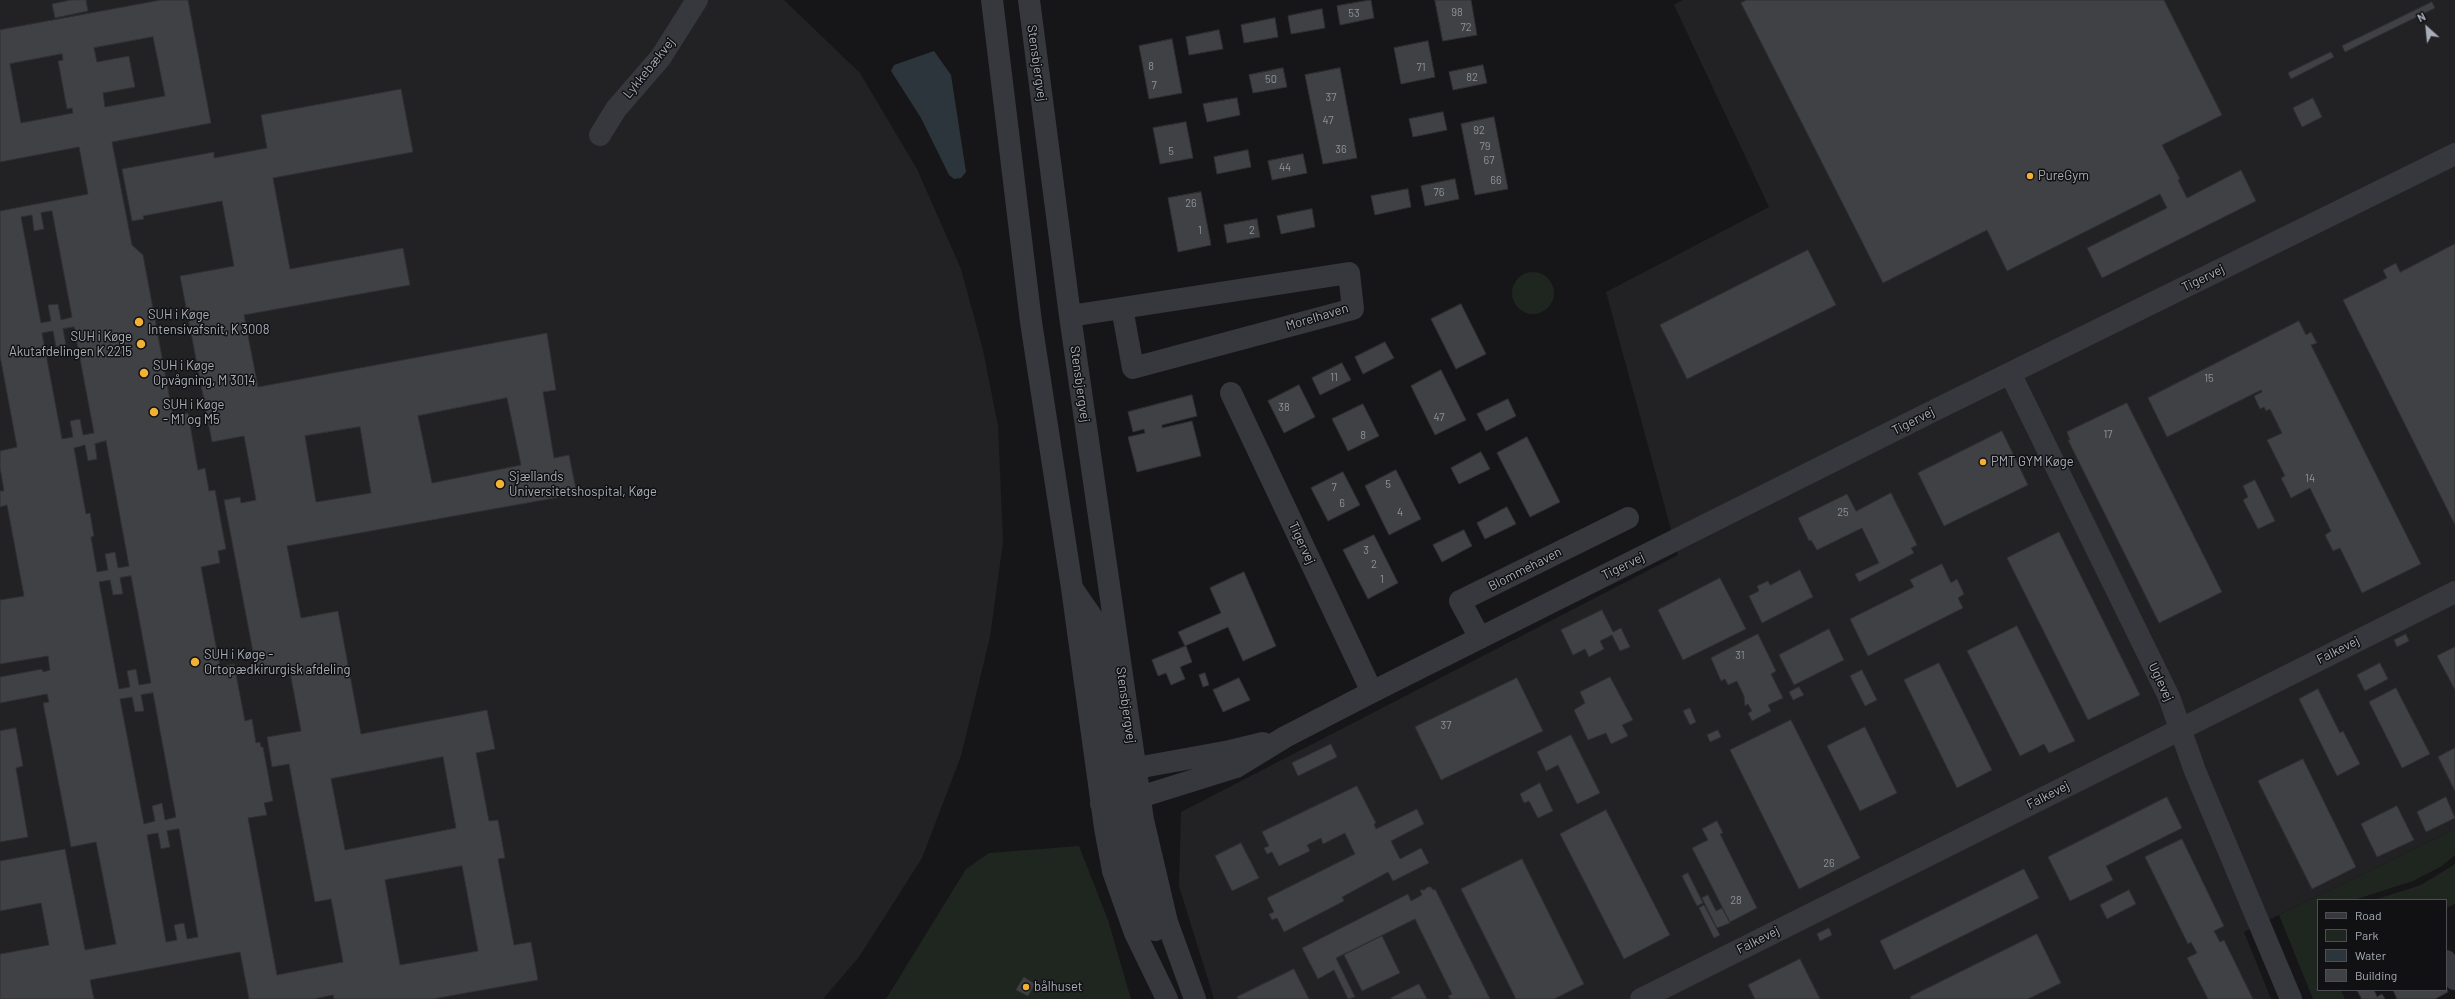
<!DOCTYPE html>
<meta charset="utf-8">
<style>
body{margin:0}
#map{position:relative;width:2455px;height:999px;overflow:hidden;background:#161618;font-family:Barlow,sans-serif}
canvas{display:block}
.legend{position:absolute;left:2317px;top:899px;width:130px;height:92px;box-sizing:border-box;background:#111113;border:1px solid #4d4f55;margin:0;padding:5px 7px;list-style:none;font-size:12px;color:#a8adb8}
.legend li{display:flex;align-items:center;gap:8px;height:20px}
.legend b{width:20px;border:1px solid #4d4f55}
.north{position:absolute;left:2407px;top:8px;width:40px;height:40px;-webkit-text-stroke:3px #111113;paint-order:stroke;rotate:333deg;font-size:11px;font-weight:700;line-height:16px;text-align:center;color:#a8adb8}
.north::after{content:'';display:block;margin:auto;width:14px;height:18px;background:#a8adb8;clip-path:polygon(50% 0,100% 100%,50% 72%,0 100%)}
</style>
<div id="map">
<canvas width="2455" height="999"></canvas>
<ul class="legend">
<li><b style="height:5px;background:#37383d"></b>Road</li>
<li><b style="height:11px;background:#1e261f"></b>Park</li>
<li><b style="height:11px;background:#2c353c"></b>Water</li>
<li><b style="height:11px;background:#404145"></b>Building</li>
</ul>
<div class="north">N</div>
</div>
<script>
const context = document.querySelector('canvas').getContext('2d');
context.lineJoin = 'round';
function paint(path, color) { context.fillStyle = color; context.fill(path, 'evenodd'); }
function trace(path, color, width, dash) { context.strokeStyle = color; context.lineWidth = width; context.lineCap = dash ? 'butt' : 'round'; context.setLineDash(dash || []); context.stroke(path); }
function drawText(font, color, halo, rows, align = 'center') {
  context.font = font + ' Barlow,sans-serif'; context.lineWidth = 3; context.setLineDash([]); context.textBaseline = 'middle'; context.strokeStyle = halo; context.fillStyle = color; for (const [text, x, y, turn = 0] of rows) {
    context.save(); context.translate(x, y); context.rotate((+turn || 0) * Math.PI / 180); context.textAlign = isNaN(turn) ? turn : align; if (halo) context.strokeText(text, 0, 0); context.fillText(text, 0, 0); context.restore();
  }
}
const built = new Path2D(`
 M0,0H784L860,73L917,169L961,269L983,350L998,426L1003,542L990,637L961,756L922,858L859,957L823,999H0Z
 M1683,0H2455V829L2244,932L2271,999H1214L1179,886L1181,812L1678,555L1606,292L1769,207L1674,5Z`);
const green = new Path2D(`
 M1512 293a21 21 0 1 1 42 0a21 21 0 1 1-42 0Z
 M2455,829V855L2442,866L2413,881L2354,900H2318V990H2341L2345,999H2313L2279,915Z
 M1079,846L1108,920L1131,999H886L966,869L989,853Z
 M2455,864V904L2446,908V900H2374L2421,885Z`);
const water = new Path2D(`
 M934,51L951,75L966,172L961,178L954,179L949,175L921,118L891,71L894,65Z`);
const building = new Path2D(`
 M86,0L88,11L55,18L52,4L70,0Z
 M161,0H188L211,123L112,142L132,245L143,255L173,416L188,413L198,470L205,468L209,491L215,490L226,549L218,551L220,563L201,567L220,667L234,664L245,721L252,719L256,743L260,742L261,747H263L273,801L264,803L267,815L248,818L277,975L343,962L331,899L315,902L289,764L272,767L267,737L301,731L289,667L257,673L224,500L240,497L241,503L256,500L244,436L212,442L180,276L234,266L222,201L143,216L144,219L132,221L122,169L214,152V158L267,148L261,115L401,89L413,152L273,178L290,269L403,248L410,285L244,315L258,387L547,333L556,390L543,392L554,458L569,455L577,494L287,546L301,618L338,611L361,734L487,710L495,749L476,753L489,821L498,820L505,858L498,859L514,945L531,942L538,980L433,999H334L333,995L314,999H249L240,952L90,980L94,999H0V954L49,945L41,903L0,911V861L65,849L85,950L116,944L96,842L71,847L43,703L49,702L47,694L0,703V677L42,669L43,672L50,670L48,656L0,664V600L24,596L7,505L0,507V491H4L0,468V451L17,447L0,356V211L88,194L79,147L0,162V30ZM153,37L165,96L105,107L103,93L135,87L129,56L97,62L94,48ZM62,54L63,60L58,61L67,109L72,108L73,113L21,123L10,64ZM52,211L72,317L61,320L58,304L48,305L51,321L41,323L21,217L32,215L34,231L44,229L41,213ZM74,327L94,433L83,435L80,419L70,421L73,437L62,439L42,333L53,331L56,347L66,345L63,329ZM507,398L521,465L432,483L418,416ZM360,427L371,493L316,502L305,436ZM106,441L129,566L118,568L115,552L105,554L108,570L97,572L91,537L94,536L90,513L86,514L74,448L85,445L88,461L97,459L95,444ZM131,576L151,683L139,685L136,669L127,671L130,687L119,689L99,582L110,580L113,595L123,594L120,578ZM153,693L176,817L165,820L162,803L152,806L155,821L144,824L120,699L132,697L135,712L144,711L141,695ZM443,757L456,828L345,850L331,779ZM179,829L198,937L187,939L184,923L174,925L177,940L166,942L147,835L158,833L161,849L170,847L167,831ZM462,866L478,951L400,965L385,880Z
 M1371,0L1374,18L1340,25L1337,6Z
 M1435,0H1471L1477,35L1443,41Z
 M1747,0H2164L2222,115L2162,145L2180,179L2178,180L2187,198L2241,170L2256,201L2102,278L2087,248L2167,208L2160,194L2007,271L1987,230L1883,283L1741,3Z
 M2432,2L2435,8L2345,52L2342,46Z
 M1322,9L1325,28L1291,34L1288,16Z
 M1275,18L1278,37L1244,43L1241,25Z
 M1219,30L1223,49L1189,55L1186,37Z
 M1172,39L1182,93L1149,99L1139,46Z
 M1428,41L1435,77L1401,84L1394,48Z
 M2331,52L2334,57L2291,79L2288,73Z
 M1483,65L1487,83L1453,90L1449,72Z
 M1283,68L1287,87L1253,93L1249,75Z
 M1340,68L1357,158L1323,164L1305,75Z
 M1237,98L1240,115L1207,122L1203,104Z
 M2313,98L2322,117L2302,127L2293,108Z
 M1443,112L1447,130L1413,137L1409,119Z
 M1494,117L1508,189L1475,195L1461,124Z
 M1186,122L1193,158L1160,164L1153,128Z
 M1248,150L1251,167L1217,174L1214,157Z
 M1303,154L1307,173L1272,180L1268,161Z
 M1455,179L1459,199L1425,206L1421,186Z
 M1408,189L1411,207L1375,215L1371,196Z
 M1201,192L1211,245L1178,252L1168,198Z
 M1312,209L1315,227L1281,234L1277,216Z
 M1257,219L1260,237L1227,243L1224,225Z
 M2455,244V525L2343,300L2387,278L2383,270L2396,263L2400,272Z
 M1808,250L1836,305L1687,379L1660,325Z
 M1461,304L1486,354L1456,369L1431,319Z
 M2299,321L2306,335L2311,332L2317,343L2311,345L2421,564L2362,593L2340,548L2333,551L2325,535L2331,531L2310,488L2291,498L2281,478L2285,476L2267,440L2282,433L2270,409L2266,411L2264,407L2260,409L2254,396L2262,392L2261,390L2167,437L2148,398Z
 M1385,342L1394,358L1363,374L1355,357Z
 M1342,363L1351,380L1320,395L1312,378Z
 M1441,370L1466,420L1435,435L1411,386Z
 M1299,385L1315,417L1284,433L1268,401Z
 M1192,395L1197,416L1162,425V428L1192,421L1201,456L1137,472L1128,437L1145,433L1144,429L1133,432L1128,412Z
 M1508,399L1516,416L1486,431L1477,414Z
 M2127,403L2222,592L2159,623L2068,440H2070L2067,432Z
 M1363,404L1379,436L1348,451L1332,419Z
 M2002,431L2028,485L1944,526L1918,473Z
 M1527,437L1560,502L1530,517L1497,453Z
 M1481,452L1490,469L1459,484L1451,468Z
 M1396,470L1421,519L1389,535L1365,486Z
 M1343,472L1360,505L1328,521L1311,488Z
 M2255,480L2275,521L2258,529L2243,500L2248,497L2243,486Z
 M1891,493L1917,545L1911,548L1914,553L1859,582L1855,574L1879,563L1862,528L1817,550L1811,540L1809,541L1798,518L1847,494L1856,511Z
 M1507,507L1516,524L1485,539L1477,523Z
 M1464,530L1472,546L1442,562L1433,545Z
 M2059,532L2140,695L2088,720L2007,558Z
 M1374,535L1398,583L1368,599L1343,550Z
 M1942,564L1951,583L1957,579L1964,594L1958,598L1963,608L1868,656L1850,619L1914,587L1910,580Z
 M1800,570L1813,597L1762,623L1749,596L1759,591L1757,586L1768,581L1770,585Z
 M1244,572L1276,646L1243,661L1228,627L1185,646L1178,632L1221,613L1210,588Z
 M1720,578L1746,629L1683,660L1658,610Z
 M1602,610L1613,632L1621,628L1630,647L1620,651L1612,635L1600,641L1604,649L1589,657L1585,649L1573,655L1561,630Z
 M2017,626L2075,741L2049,753L2044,744L2020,756L1967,651Z
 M1829,629L1844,660L1794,685L1779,655Z
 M1758,634L1776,671L1771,674L1783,698L1768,705L1771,711L1752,721L1748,713L1752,711L1748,704L1745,706L1744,696L1737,681L1728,685L1725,679L1721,681L1711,658Z
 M2406,634L2409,641L2397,647L2394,640Z
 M1186,646L1192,662L1180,667L1185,679L1171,685L1166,673L1158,676L1152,660Z
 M2455,647V690L2437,656Z
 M1939,663L1992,770L1957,788L1904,680Z
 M2380,663L2388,679L2365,691L2357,675Z
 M1862,670L1877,700L1865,706L1850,676Z
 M1205,673L1209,685L1203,687L1199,675Z
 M1610,677L1633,720L1622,725L1628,736L1611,744L1606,733L1588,740L1574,710L1585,703L1580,692Z
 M1239,678L1250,700L1223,712L1213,690Z
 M1517,678L1543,731L1441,780L1415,727Z
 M1799,687L1804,695L1793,700L1789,692Z
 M2396,688L2430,754L2402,768L2369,702Z
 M2318,689L2340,733L2343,731L2360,764L2337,776L2299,699Z
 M1690,708L1696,722L1690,725L1683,711Z
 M1791,720L1860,858L1799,889L1730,750Z
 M1865,727L1897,793L1860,811L1827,746Z
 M16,728L23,766L16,768L28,837L0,842V731Z
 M1718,730L1721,737L1710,742L1707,735Z
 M1571,735L1600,793L1577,804L1558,765L1546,771L1537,752Z
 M1331,744L1337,757L1298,776L1292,763Z
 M2455,748V791L2438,757Z
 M2303,759L2356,867L2312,889L2258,781Z
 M1540,783L1553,811L1538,818L1529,801L1524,803L1520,794Z
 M1357,786L1376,823L1374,824L1376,829L1417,809L1424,824L1391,841L1400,859L1421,848L1429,863L1393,881L1388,872L1342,897L1344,901L1284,932L1277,918L1272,920L1269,914L1274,912L1267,898L1355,854L1345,833L1323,844L1321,838L1307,845L1310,851L1279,866L1272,852L1267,854L1264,848L1269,846L1262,832Z
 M2167,797L2182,828L2106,866L2113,880L2070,901L2048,857Z
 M2446,797L2455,818L2426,832L2417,812Z
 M2397,806L2414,840L2377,857L2361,824Z
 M1606,810L1670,935L1624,959L1560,834Z
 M1717,821L1723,833L1720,834L1757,908L1730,922L1692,848L1708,840L1702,829Z
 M2182,839L2224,926L2214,931L2220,942L2224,940L2253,999H2208L2187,958L2197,953L2191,942L2188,944L2145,857Z
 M1241,843L1259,878L1232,891L1215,856Z
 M1522,859L1584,984L1554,999H1516L1461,889Z
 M2024,869L2039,898L1894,970L1880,941Z
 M1688,873L1703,903L1697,906L1682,876Z
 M1428,887H1431L1433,890L1435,889L1490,999H1450L1448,996L1452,994L1415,919L1336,958L1355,997L1348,999L1334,970L1318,979L1302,948L1408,894L1411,901L1422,895L1420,890H1424Z
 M2129,890L2136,904L2107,919L2100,905Z
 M1708,895L1716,911L1722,908L1730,923L1717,928L1702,898Z
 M1704,905L1720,935L1714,938L1699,908Z
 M1829,928L1832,935L1820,941L1817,934Z
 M2037,934L2061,983L2028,999H1911L1910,997Z
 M1382,936L1400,973L1362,991L1344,955Z
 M1800,959L1820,999H1755L1748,985Z
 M1294,969L1309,999H1238L1237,997Z
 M1024,977L1035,984L1028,996L1016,990Z
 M1419,984L1427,999H1391V998Z
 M2446,988L2448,992L2435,999H2397L2393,990H2446Z
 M2357,990H2374L2377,997L2382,994L2385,999H2362Z`);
const minor = new Path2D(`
 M992,0L1031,322L1072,588L1105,828L1113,871L1135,933L1167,999
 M1029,0L1070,316L1143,820L1167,922L1195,999
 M600,135L616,109L661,57L697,0
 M1070,316C1163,302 1256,288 1349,273L1353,309L1133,368L1122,308
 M2010,373L2169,697L2195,771L2291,999
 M1231,393L1372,692
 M1074,591L1094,620L1117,772L1140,797
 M1480,638L1460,601L1628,518
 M1120,771L1230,751L1263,743
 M1112,791L1121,801L1134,867L1155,930
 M1101,804L1140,797L1236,767L1285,737L1372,692L1931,412L2455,154
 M2446,961L2455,979
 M1641,999L2455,592`);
const markers = [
 [2030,176,4,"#f2b134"],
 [139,322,5,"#f2b134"],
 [141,344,5,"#f2b134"],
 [144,373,5,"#f2b134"],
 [154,412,5,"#f2b134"],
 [1983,462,4,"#f2b134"],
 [500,484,5,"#f2b134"],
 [195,662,5,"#f2b134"],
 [1026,987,4,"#f2b134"]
];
const numberNames = [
 ["98",1457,12],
 ["53",1354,13],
 ["72",1466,27],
 ["8",1151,66],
 ["71",1421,67],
 ["82",1472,77],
 ["50",1271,79],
 ["7",1154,85],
 ["37",1331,97],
 ["47",1328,120],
 ["92",1479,130],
 ["79",1485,146],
 ["36",1341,149],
 ["5",1171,151],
 ["67",1489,160],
 ["44",1285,167],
 ["66",1496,180],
 ["76",1439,192],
 ["26",1191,203],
 ["1",1200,230],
 ["2",1252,230],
 ["11",1334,377],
 ["15",2209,378],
 ["38",1284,407],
 ["47",1439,417],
 ["17",2108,434],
 ["8",1363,435],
 ["14",2310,478],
 ["5",1388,484],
 ["7",1334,487],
 ["6",1342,503],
 ["4",1400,512],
 ["25",1843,512],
 ["3",1366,550],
 ["2",1374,564],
 ["1",1382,579],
 ["31",1740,655],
 ["37",1446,725],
 ["26",1829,863],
 ["28",1736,900]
];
const streetNames = [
 ["Stensbjergvej",1037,63,82],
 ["Lykkebækvej",649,68,-51],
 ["Tigervej",2203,278,-26],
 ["Morelhaven",1317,317,-17],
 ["Stensbjergvej",1080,384,82],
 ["Tigervej",1913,421,-27],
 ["Tigervej",1302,543,65],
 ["Tigervej",1623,566,-26],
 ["Blommehaven",1525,569,-27],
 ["Falkevej",2338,650,-27],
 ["Uglevej",2161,682,65],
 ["Stensbjergvej",1126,705,82],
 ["Falkevej",2048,795,-27],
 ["Falkevej",1758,940,-27]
];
const poiNames = [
 ["PureGym",2038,176],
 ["SUH i Køge",148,315],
 ["Intensivafsnit, K 3008",148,330],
 ["SUH i Køge",132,337,"right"],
 ["Akutafdelingen K 2215",132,352,"right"],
 ["SUH i Køge",153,366],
 ["Opvågning, M 3014",153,381],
 ["SUH i Køge",163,405],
 ["- M1 og M5",163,420],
 ["PMT GYM Køge",1991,462],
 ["Sjællands",509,477],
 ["Universitetshospital, Køge",509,492],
 ["SUH i Køge -",204,655],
 ["Ortopædkirurgisk afdeling",204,670],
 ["bålhuset",1034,987]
];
paint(built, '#222225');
paint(green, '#1e261f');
paint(water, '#2c353c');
paint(building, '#404145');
trace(building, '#303034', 1);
trace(minor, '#37383d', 22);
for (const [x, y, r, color] of markers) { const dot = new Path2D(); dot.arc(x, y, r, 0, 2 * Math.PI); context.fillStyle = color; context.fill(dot); trace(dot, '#111113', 1.5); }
drawText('11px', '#8e929b', null, numberNames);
drawText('13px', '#a8adb8', '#111113', streetNames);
drawText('13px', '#a8adb8', '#111113', poiNames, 'left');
</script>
